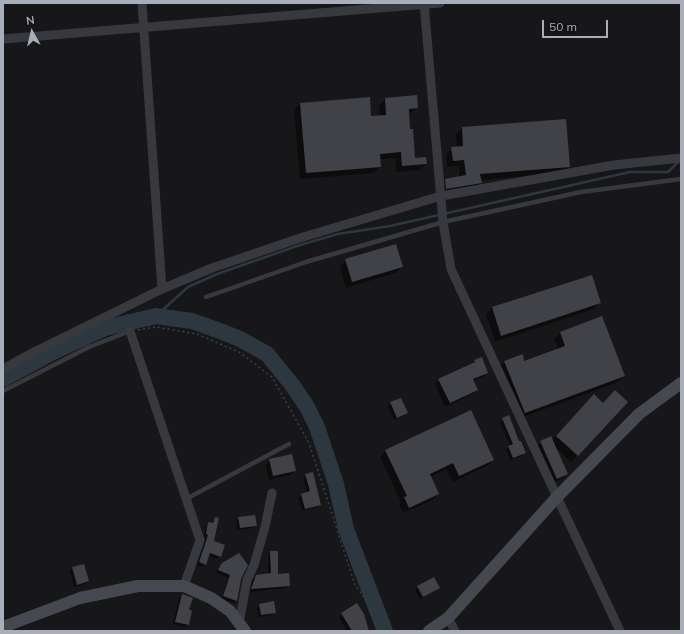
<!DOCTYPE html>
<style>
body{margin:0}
#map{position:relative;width:684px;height:634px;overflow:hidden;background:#17171a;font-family:Mulish,sans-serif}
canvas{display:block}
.frame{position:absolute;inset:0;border:4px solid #a8aeba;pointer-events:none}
.north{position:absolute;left:12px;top:12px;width:40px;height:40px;-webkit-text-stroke:3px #121215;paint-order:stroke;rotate:352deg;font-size:11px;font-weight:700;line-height:16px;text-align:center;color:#a8aeba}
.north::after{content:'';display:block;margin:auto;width:14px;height:18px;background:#a8aeba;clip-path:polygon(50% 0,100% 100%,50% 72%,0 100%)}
.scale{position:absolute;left:542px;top:20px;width:66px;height:18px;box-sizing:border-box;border:2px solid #a8aeba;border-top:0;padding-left:5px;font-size:12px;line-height:14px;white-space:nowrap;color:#a8aeba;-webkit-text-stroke:3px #121215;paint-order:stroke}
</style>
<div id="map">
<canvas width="684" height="634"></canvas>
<div class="frame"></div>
<div class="north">N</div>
<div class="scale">50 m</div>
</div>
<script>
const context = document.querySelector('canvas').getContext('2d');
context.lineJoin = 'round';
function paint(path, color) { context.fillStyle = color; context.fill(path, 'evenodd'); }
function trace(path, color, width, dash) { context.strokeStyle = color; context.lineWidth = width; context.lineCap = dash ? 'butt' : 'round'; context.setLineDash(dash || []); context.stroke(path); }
const shadow = new Path2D(`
 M369,98L370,117H380L379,105L385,99L417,107L411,113L408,114L410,130L415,159L426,164L419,170L396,172L395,158L379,159L380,167L374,173L300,179L294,110L300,104Z
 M462,128L569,166L562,173L480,180L481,182L474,188L440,195V186L446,180L459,177V166L447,167L446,154L452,148H457L456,134Z
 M346,260L402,267L395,273L346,288L340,266Z
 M600,303L594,309L495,342L486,314L492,308Z
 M560,333L624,376L618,382L518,419L498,368L504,362L522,355L523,362L558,349L554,339Z
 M482,358L487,373L483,377L473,381L477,390L472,394L445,407L435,384L439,380L470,366L474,361Z
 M588,402L603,404L627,402L571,462L555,447L567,473L563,478L552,483L536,447L541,442L552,440Z
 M391,403L407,413L404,416L394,420L388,406Z
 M503,419L525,453L522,456L510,460L506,449L510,446L500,422Z
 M386,450L493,460L487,466L453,482L446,469L430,477L438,494L432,500L403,513L399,504L401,502L380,457Z
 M270,460L295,470L290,475L269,480L265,465Z
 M306,475L320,504L317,507L302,511L298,498L301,495L307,493L303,478Z
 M215,518L213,542L220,556L217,559L208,556L205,564L202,567L197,565L206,537H204L206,526L209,523H211Z
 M239,518L256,525L253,528L237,530L236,521Z
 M271,552L277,575L289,585L286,588L249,592L253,579L256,576L268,574V555Z
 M223,563L240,578L236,600L234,603L221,599L228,578L216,572Z
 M73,568L88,581L85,584L74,587L70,571Z
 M418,587L438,588L420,599L415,590Z
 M182,595L192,599L188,610V625L186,627L173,624L179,597Z
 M260,605L275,612L272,615L258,617L257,608Z
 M342,614L357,631H345L346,629L339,617Z`);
const stream = new Path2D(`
 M156,316L188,287L217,274L300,245L338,234L390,226L630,172H668L678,162H681`);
const river = new Path2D(`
 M3,379L55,351L105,328L156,316L192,321L220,331L240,339L267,354L293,386L307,407L317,427L336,484L346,529L385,631`);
const building = new Path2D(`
 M417,95L418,108L409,109L410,129H413L415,158L426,157L427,164L402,166L401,152L380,154L381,167L306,173L300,103L370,97L371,116L386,115L385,98Z
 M566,119L570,167L480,174L482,183L446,189L445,179L466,175L464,160L453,161L451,147L463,146L462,127Z
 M396,244L403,267L352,282L345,259Z
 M592,275L601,303L501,336L492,307Z
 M602,316L625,376L525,413L504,361L523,354L524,361L565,346L560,332Z
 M482,357L488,373L473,379L478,390L450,403L438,379L475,362L474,360Z
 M615,390L628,402L578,456L556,436L594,394L603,403Z
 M401,398L408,413L397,418L390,402Z
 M471,410L494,460L459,476L453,463L430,474L439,494L409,508L404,497L407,496L385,450Z
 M509,415L519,441H521L526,453L513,458L508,446L513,444L502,418Z
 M551,436L568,474L557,479L540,441Z
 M292,454L296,471L273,476L269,459Z
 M313,472L321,505L305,509L301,494L310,491L305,474Z
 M255,515L257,526L240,528L238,517Z
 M215,517L219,518L214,541L225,545L221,557L210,553L206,565L199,562L208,535L206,534L208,522L213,523Z
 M270,551H278V574L289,573L290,586L251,589L256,575L271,573Z
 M239,553L248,565L241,579L237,601L223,596L230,575L218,570L222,563Z
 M84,564L89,581L77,585L72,567Z
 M434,577L440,588L423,597L417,586Z
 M182,594L193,598L189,609L192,611L189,625L175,622Z
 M274,601L276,613L261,615L259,604Z
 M357,603L364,614L369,631H352L341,613Z`);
const path = new Path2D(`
 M138,330L156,327L197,334L239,352L272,377L309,443L355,585L368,603L378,631`);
const lane = new Path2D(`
 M206,297L306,262L443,222L581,192L681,179
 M3,391L89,347L130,331
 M186,499L289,444`);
const street = new Path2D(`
 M142,3L162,289
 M424,3L443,222L451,269L557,497L620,631
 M3,39L440,3
 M130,331L200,540L184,586
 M3,369L32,353L162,289L212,268L303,237L441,196L614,165L681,158
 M448,618L455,631
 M239,624L247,580L254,565L265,527L272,493`);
const secondary = new Path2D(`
 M3,627L80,598L138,586H184L211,598L230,611L245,631
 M429,631L448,618L557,497L639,414L681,383`);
paint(shadow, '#0007');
trace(stream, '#2c373f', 2.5);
trace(river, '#2c373f', 16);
paint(building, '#414247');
trace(path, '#3e4046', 1.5, [2, 3]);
trace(lane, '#38393f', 4.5);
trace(street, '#38393f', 9);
trace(secondary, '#46484f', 12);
</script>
